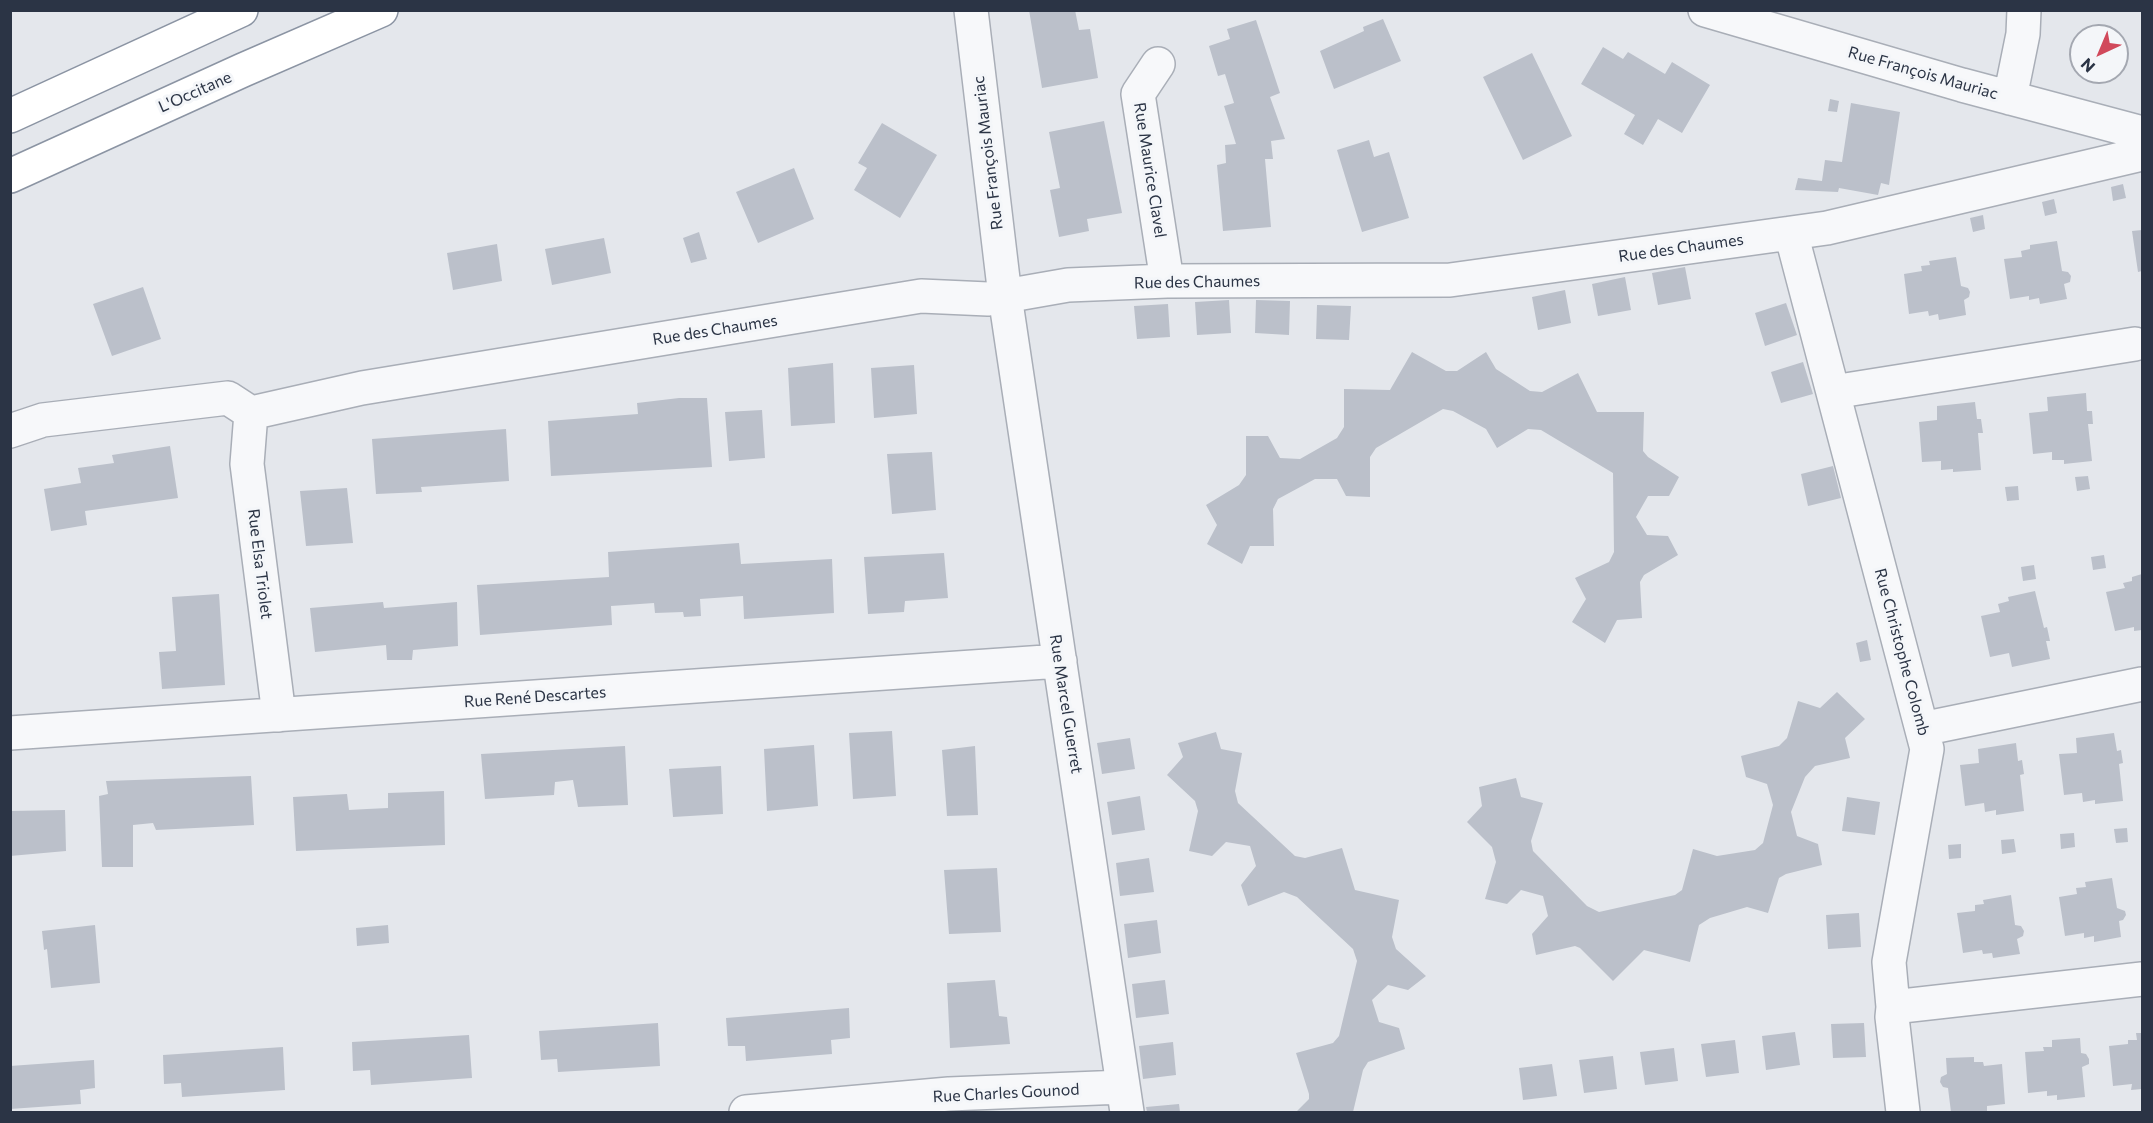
<!DOCTYPE html>
<meta charset="utf-8">
<style>
body{margin:0}
#map{position:relative;width:2153px;height:1123px;overflow:hidden;background:#e4e7ec;font-family:Commissioner,sans-serif}
canvas{display:block}
.frame{position:absolute;inset:0;border:12px solid #2b3445;pointer-events:none}
.north{position:absolute;left:2069px;top:24px;width:60px;height:60px;box-sizing:border-box;background:#f4f6f9;border:2px solid #a4a8b1;border-radius:50%;rotate:224deg;font-size:16px;font-weight:700;line-height:24px;text-align:center;color:#2b3445}
.north::after{content:'';display:block;margin:auto;width:21px;height:27px;background:#d1495b;clip-path:polygon(50% 0,100% 100%,50% 72%,0 100%)}
</style>
<div id="map">
<canvas width="2153" height="1123"></canvas>
<div class="frame"></div>
<div class="north">N</div>
</div>
<script>
const context = document.querySelector('canvas').getContext('2d');
context.lineJoin = 'round';
function paint(path, color) { context.fillStyle = color; context.fill(path, 'evenodd'); }
function trace(path, color, width, dash) { context.strokeStyle = color; context.lineWidth = width; context.lineCap = dash ? 'butt' : 'round'; context.setLineDash(dash || []); context.stroke(path); }
function drawText(font, color, halo, rows, align = 'center') {
  context.font = font + ' Commissioner,sans-serif'; context.lineWidth = 6; context.setLineDash([]); context.textBaseline = 'middle'; context.strokeStyle = halo; context.fillStyle = color; for (const [text, x, y, turn = 0] of rows) {
    context.save(); context.translate(x, y); context.rotate((+turn || 0) * Math.PI / 180); context.textAlign = isNaN(turn) ? turn : align; if (halo) context.strokeText(text, 0, 0); context.fillText(text, 0, 0); context.restore();
  }
}
const building = new Path2D(`
 M1029,10H1075L1079,30L1090,29L1098,78L1042,88Z
 M1383,19L1401,61L1334,89L1320,51L1364,31L1363,27Z
 M1256,20L1280,93L1270,97L1285,139L1271,141L1273,159H1265L1271,227L1223,231L1217,165L1226,163L1225,145L1236,144L1224,106L1234,103L1225,74L1218,76L1209,46L1230,39L1227,29Z
 M1603,47L1623,59L1628,52L1665,74L1672,62L1710,85L1682,133L1658,119L1643,145L1624,134L1635,115L1581,84Z
 M1532,53L1572,136L1523,160L1483,77Z
 M1830,99L1839,101L1837,112L1828,111Z
 M1851,103L1900,112L1889,185L1881,183L1878,195L1839,188L1838,192L1795,190L1798,178L1822,181L1825,160L1842,162Z
 M1104,121L1122,213L1087,219L1089,231L1059,237L1050,190L1060,188L1049,132Z
 M882,123L937,155L900,218L854,190L867,168L858,163Z
 M1369,140L1374,157L1389,152L1409,218L1362,232L1337,150Z
 M794,168L814,219L758,243L736,192Z
 M2123,184L2126,198L2113,201L2111,187Z
 M2054,199L2057,213L2045,216L2042,202Z
 M1983,215L1985,229L1973,232L1970,218Z
 M2142,230V271L2138,272L2132,231Z
 M699,232L707,259L691,263L683,238Z
 M604,238L611,273L552,285L545,249Z
 M2057,241L2062,271L2068,272L2071,276L2070,282L2064,284L2067,299L2040,304L2039,298L2029,300V296L2010,299L2004,259L2022,257L2021,251L2030,249V245Z
 M497,244L502,281L453,290L447,253Z
 M1956,257L1961,286L1968,288L1970,292L1969,297L1964,300L1966,315L1939,320L1938,314L1929,316L1928,311L1909,314L1904,274L1922,271L1921,266L1930,265L1929,261Z
 M1685,267L1691,299L1658,305L1652,273Z
 M1625,277L1631,310L1598,316L1592,284Z
 M143,287L161,339L112,356L93,304Z
 M1565,290L1571,323L1538,330L1532,297Z
 M1229,300L1231,333L1197,335L1195,302Z
 M1256,300L1290,301L1289,335L1255,333Z
 M1786,303L1797,335L1765,346L1755,313Z
 M1168,304L1170,337L1137,339L1134,306Z
 M1317,305L1351,306L1349,340L1316,339Z
 M1412,352L1446,371H1457L1486,352L1496,369L1530,391L1542,392L1578,373L1597,412H1644L1643,451L1648,457L1679,477L1669,496H1648L1636,517L1647,535L1668,536L1678,555L1644,575L1640,582L1642,618L1617,620L1605,643L1572,622L1586,599L1575,578L1609,562L1614,552L1613,473L1541,430L1528,429L1497,448L1486,429L1453,411L1443,409L1376,448L1370,457V497L1346,496L1337,479H1315L1278,499L1273,509L1274,546H1250L1242,564L1207,544L1217,525L1206,505L1239,485L1246,475V436H1268L1280,458L1300,459L1337,438L1344,427V389L1390,390Z
 M1803,362L1813,394L1781,403L1771,372Z
 M833,363L835,423L791,426L788,368Z
 M914,365L917,414L874,418L871,368Z
 M2086,393L2087,411H2092L2093,424H2088L2092,461L2064,464V460H2052V452L2033,454L2029,413L2048,411L2047,397Z
 M679,398H707L712,467L551,476L548,421L638,414L637,403Z
 M1975,402L1977,419H1981L1983,433H1978L1981,470L1953,472V469L1941,470V461L1922,462L1919,422L1937,420V406Z
 M762,410L765,458L729,461L725,412Z
 M506,429L509,481L421,487L422,492L376,494L372,439Z
 M170,446L178,498L85,511L87,525L51,531L44,489L81,483L78,468L114,463L112,455Z
 M932,452L936,510L892,514L887,454Z
 M1833,466L1841,498L1808,506L1801,474Z
 M2088,476L2090,489L2077,491L2075,477Z
 M2018,486L2019,500L2007,501L2005,487Z
 M347,488L353,543L306,546L300,491Z
 M739,543L741,564L832,559L834,613L744,619L743,596L700,599L701,616L684,617L683,612L655,613L654,603L611,606L612,625L480,635L477,585L609,577L608,552Z
 M944,553L948,598L905,601L904,612L868,614L864,557Z
 M2104,555L2106,568L2093,570L2091,557Z
 M2034,565L2036,579L2023,581L2021,567Z
 M2142,574V630L2134,631V627L2115,631L2106,592L2125,588L2123,583L2132,581V577Z
 M2035,591L2044,628L2047,627L2050,641H2046L2050,659L2012,667L2009,653L1990,657L1981,616L2000,612L1998,604L2009,601L2008,597Z
 M219,594L225,685L162,689L159,652L176,651L172,597Z
 M383,602L384,608L457,602L458,646L413,650L412,660H387L386,645L315,652L310,608Z
 M1867,640L1871,660L1860,662L1856,643Z
 M1837,692L1865,719L1845,738L1850,758L1815,766L1805,777L1791,812L1797,836L1818,844L1822,865L1786,874L1779,878L1768,913L1747,907L1710,918L1699,925L1690,962L1644,950L1613,981L1580,948L1575,946L1536,955L1532,934L1548,916L1543,896L1521,890L1507,904L1485,899L1496,862L1492,847L1467,822L1482,806L1479,787L1516,778L1521,797L1543,803L1531,841L1533,851L1587,906L1599,912L1675,895L1682,890L1693,849L1717,856L1755,850L1763,843L1773,805L1767,784L1746,777L1741,756L1779,746L1787,738L1798,701L1820,708Z
 M892,731L896,796L853,799L849,733Z
 M1216,732L1221,749L1242,753L1235,791L1238,803L1295,856L1305,858L1342,848L1355,890L1399,900L1392,937L1396,949L1426,976L1408,990L1388,985L1372,1000L1379,1022L1399,1028L1405,1049L1368,1062L1363,1070L1353,1112H1296L1309,1099V1094L1296,1053L1333,1043L1339,1036L1357,961L1353,949L1297,897L1284,892L1248,906L1241,885L1256,866L1250,846L1226,842L1212,856L1189,851L1198,811L1195,801L1167,775L1183,757L1178,743Z
 M2114,733L2117,751L2121,750L2123,763L2119,764L2123,801L2095,804V800L2083,802L2082,793L2064,795L2059,754L2077,753L2076,738Z
 M1130,738L1135,769L1102,774L1097,743Z
 M2016,743L2018,761L2022,760L2024,774L2020,775L2024,811L1996,815V810L1985,812L1984,803L1965,806L1960,765L1979,763L1978,749Z
 M814,745L818,806L767,811L764,749Z
 M625,746L628,805L578,807L573,780L555,782L554,795L485,799L481,754Z
 M975,746L978,815L947,816L942,750Z
 M721,766L723,814L673,817L669,769Z
 M251,776L254,825L156,830L153,823L133,825V867H102L99,796L108,794L106,781Z
 M444,791L445,845L296,851L293,797L347,794L349,810L367,809L388,808V793Z
 M1140,796L1145,830L1112,835L1107,802Z
 M1847,797L1880,802L1875,835L1842,831Z
 M65,810L66,851L10,856V811Z
 M2127,828L2128,842L2116,843L2114,829Z
 M2074,833L2075,847L2061,849L2060,834Z
 M2014,839L2016,852L2002,854L2001,840Z
 M1961,844V858L1949,859L1948,845Z
 M1149,858L1154,892L1120,896L1116,863Z
 M997,868L1001,932L949,934L944,870Z
 M2112,878L2117,908L2125,911L2126,915L2123,920L2119,921L2121,937L2094,942V936L2084,938V933L2065,936L2059,897L2077,894L2076,888L2086,887L2085,882Z
 M2011,895L2015,925L2021,926L2024,931L2023,936L2017,939L2020,954L1993,958L1992,953L1983,954L1982,950L1963,953L1957,913L1975,911V905L1984,904L1983,900Z
 M1859,913L1861,947L1828,949L1826,915Z
 M1157,920L1161,953L1128,958L1124,924Z
 M95,925L100,983L51,988L47,949L44,950L42,931Z
 M388,925L389,943L357,946L356,928Z
 M995,980L999,1016L1007,1017L1010,1044L950,1048L947,983Z
 M1165,980L1169,1014L1136,1018L1132,984Z
 M849,1008L850,1038L831,1040L832,1054L746,1061L745,1046H728L726,1018Z
 M658,1023L660,1066L558,1072L557,1059L541,1060L539,1031Z
 M1864,1023L1866,1057L1833,1058L1831,1024Z
 M1795,1032L1800,1065L1766,1070L1762,1036Z
 M2136,1033H2142V1089L2131,1090L2132,1084L2113,1086L2109,1046L2128,1044V1040H2137Z
 M469,1035L472,1078L371,1085L370,1070L353,1071L352,1042Z
 M2080,1038L2081,1053L2086,1054L2089,1059V1064L2082,1067L2085,1097L2057,1100V1095L2047,1096V1091L2028,1093L2025,1052L2044,1051L2043,1047H2052V1040Z
 M1735,1040L1739,1073L1706,1077L1701,1044Z
 M1173,1042L1176,1075L1143,1079L1139,1046Z
 M283,1047L285,1090L182,1097L181,1083L164,1084L163,1055Z
 M1674,1048L1678,1081L1645,1085L1640,1052Z
 M1613,1056L1617,1089L1584,1093L1579,1060Z
 M1974,1057V1062H1983L1984,1066L2002,1064L2005,1104L1987,1106V1111L1978,1112H1951L1948,1088L1943,1087L1940,1082L1941,1077L1947,1074L1946,1058Z
 M94,1060L95,1088L80,1090L81,1104L10,1109V1066Z
 M1552,1064L1557,1096L1523,1100L1519,1068Z
 M1179,1104L1180,1112H1147L1146,1107Z`);
const minor = new Path2D(`
 M971,10L1005,296L1127,1112
 M1705,10L1962,85L2142,133
 M1158,64L1138,94L1167,281
 M2010,98L2023,34L2024,10
 M1791,233L1927,749L1889,962L1893,1007L1892,1017L1903,1112
 M1833,392L2135,344
 M251,413L362,388L921,296L988,299L1068,285L1167,281L1450,280L1791,233L1827,228L2142,154
 M251,413L247,464L279,715
 M10,431L43,420L228,398L251,413
 M1922,729L2142,684
 M10,733L1060,661
 M1893,1007L2142,979
 M746,1112L949,1094L1123,1087`);
const highway = new Path2D(`
 M10,116L241,10
 M10,176L243,70L381,10`);
const streetNames = [
 ["Rue François Mauriac",1923,73,16],
 ["L'Occitane",195,92,-24],
 ["Rue François Mauriac",988,153,-97],
 ["Rue Maurice Clavel",1150,170,81],
 ["Rue des Chaumes",1681,248,-8],
 ["Rue des Chaumes",1197,282,-1],
 ["Rue des Chaumes",715,330,-9],
 ["Rue Elsa Triolet",260,564,83],
 ["Rue Christophe Colomb",1902,652,75],
 ["Rue René Descartes",535,697,-4],
 ["Rue Marcel Guerret",1066,704,81],
 ["Rue Charles Gounod",1006,1093,-3]
];
paint(building, '#bbc0ca');
trace(minor, '#a9aeb7', 36);
trace(highway, '#8b94a3', 36);
trace(minor, '#f7f8fa', 33);
trace(highway, '#fff', 33);
drawText('16px', '#2b3445', '#f4f6f9', streetNames);
</script>
